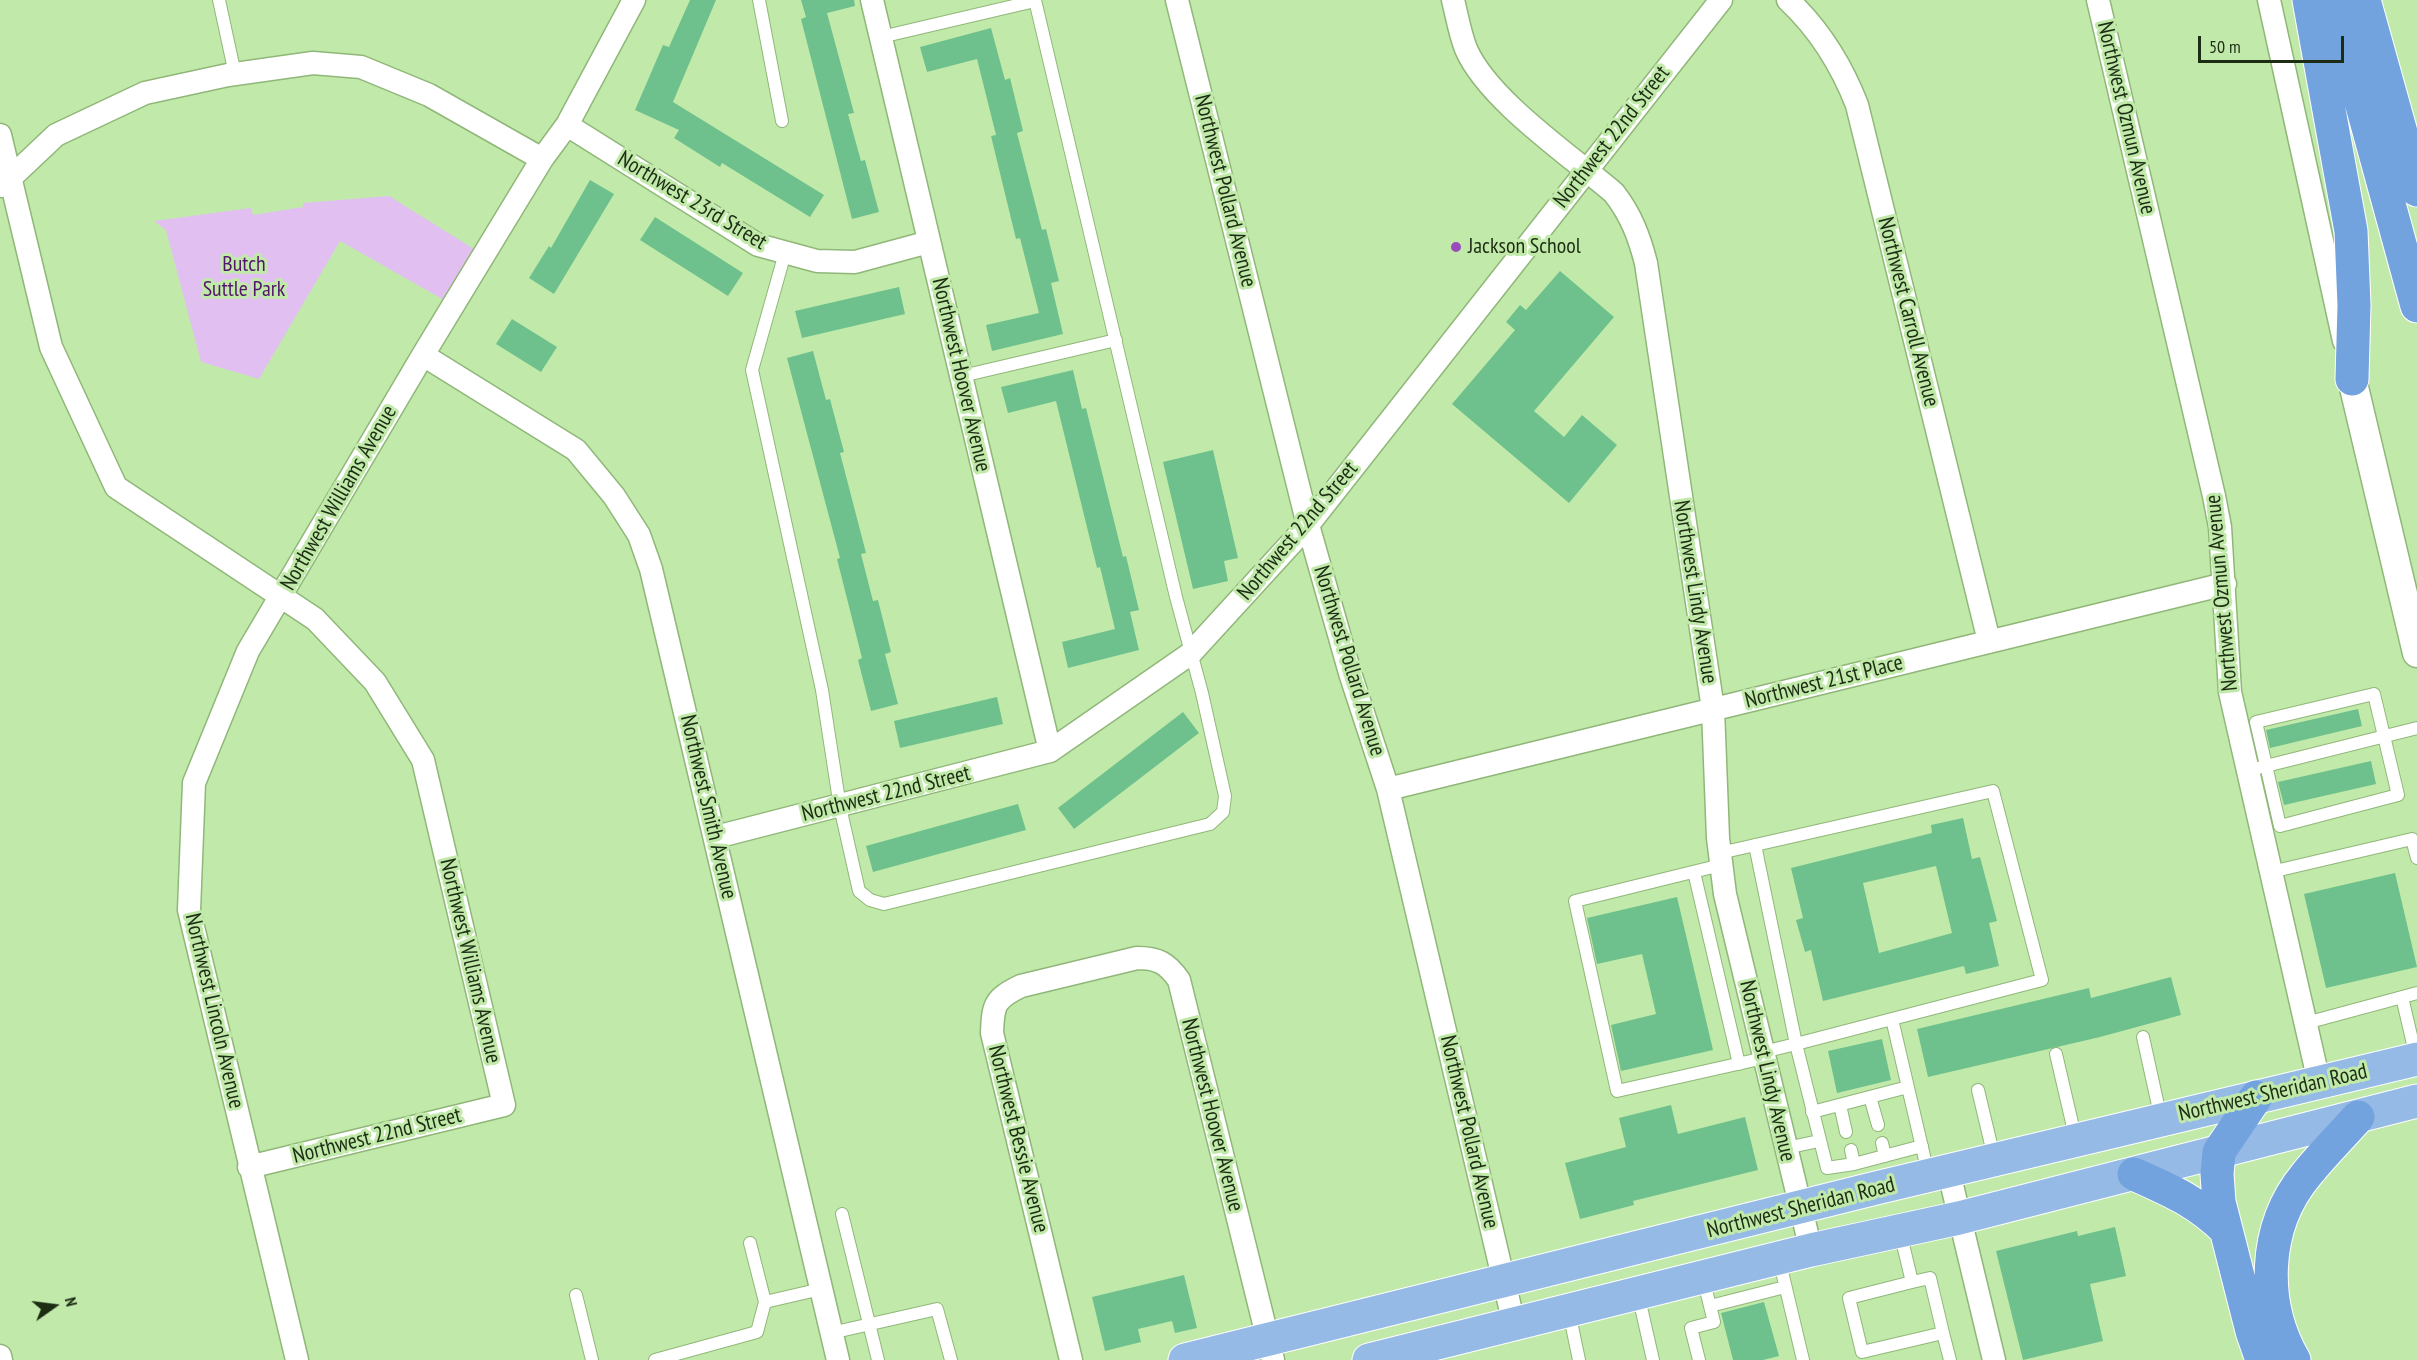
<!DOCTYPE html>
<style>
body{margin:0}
#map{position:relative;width:2417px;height:1360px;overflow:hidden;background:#c1eaaa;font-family:"PT Sans Narrow",sans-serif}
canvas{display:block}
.north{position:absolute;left:24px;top:1276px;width:60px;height:60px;-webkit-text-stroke:4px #c1eaaa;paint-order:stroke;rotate:76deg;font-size:16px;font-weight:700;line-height:24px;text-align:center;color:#1d2d14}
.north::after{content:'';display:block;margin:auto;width:21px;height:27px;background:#1d2d14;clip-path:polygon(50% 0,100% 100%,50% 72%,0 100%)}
.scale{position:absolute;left:2198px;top:36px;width:146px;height:27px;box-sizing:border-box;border:3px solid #1d2d14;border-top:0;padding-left:8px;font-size:18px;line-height:21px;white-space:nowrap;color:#1d2d14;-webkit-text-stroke:4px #c1eaaa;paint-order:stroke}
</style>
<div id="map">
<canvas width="2417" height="1360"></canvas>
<div class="north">N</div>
<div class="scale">50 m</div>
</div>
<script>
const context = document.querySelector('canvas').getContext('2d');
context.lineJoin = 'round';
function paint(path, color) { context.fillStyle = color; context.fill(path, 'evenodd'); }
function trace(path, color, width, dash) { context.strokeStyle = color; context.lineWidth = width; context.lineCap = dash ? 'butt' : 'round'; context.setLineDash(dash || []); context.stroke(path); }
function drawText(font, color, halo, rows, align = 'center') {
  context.font = font + ' "PT Sans Narrow",sans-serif'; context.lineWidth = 6; context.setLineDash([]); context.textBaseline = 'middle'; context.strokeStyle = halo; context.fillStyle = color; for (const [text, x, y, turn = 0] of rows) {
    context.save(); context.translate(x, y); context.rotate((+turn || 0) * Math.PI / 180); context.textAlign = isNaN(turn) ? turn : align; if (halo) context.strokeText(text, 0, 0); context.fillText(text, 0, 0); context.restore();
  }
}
const green = new Path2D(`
 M389,196L474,249L444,300L340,241L259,379L201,362L166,230L154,221L251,208L253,215L303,207V203Z`);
const building = new Path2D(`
 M690,0H716L673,102L824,195L810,217L722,163L720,167L674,138L679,130L635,110L663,45L669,47Z
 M801,0H854L855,6L827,13L854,113L848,114L861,161L865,160L879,212L852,219L801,19L806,17Z
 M991,28L1005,80L1010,78L1023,131L1017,133L1042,230L1046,229L1059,281L1051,283L1063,334L992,351L986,325L1039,313L1020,238L1016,239L991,136L996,135L977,59L927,72L920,47Z
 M590,180L614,194L554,294L529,278L549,246L551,248Z
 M655,217L743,273L728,296L640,240Z
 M1560,271L1614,317L1534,411L1564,437L1582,415L1617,445L1569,503L1452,404L1515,330L1506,322L1520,305L1526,310Z
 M899,287L905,314L802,338L795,311Z
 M512,319L557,347L541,372L496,344Z
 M813,351L826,400L830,399L844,452L840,453L866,553L861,554L873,601L878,600L891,652L885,654L898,704L871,711L858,660L862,658L837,559L840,558L787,358Z
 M1073,370L1082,409L1086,408L1123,557L1126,556L1139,610L1130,612L1139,650L1068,668L1062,642L1115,629L1100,567L1097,568L1056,401L1008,413L1001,387Z
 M1213,450L1238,558L1224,561L1228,581L1193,589L1163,462Z
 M997,697L1003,724L900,748L894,721Z
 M2358,709L2362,726L2270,748L2266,730Z
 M1183,712L1199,733L1074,829L1058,808Z
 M2371,761L2376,784L2284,805L2278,782Z
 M1018,804L1026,830L873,872L866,846Z
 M1963,818L1972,859L1980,857L1997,921L1989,923L1999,966L1966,974L1964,966L1823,1001L1811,950L1805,952L1796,920L1803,918L1791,868L1932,833L1931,825ZM1936,866L1952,933L1879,953L1863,883Z
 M2395,873L2417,967L2326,988L2304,894Z
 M1677,897L1713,1050L1621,1071L1611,1025L1656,1014L1642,954L1597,964L1587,918Z
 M2171,977L2181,1015L2100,1037L1928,1077L1917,1029L2089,988L2091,998Z
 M1882,1039L1891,1080L1837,1093L1828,1051Z
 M1671,1105L1678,1134L1745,1117L1758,1170L1633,1201L1634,1205L1580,1219L1565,1163L1626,1147L1619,1118Z
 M2115,1227L2126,1276L2090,1284L2103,1341L2023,1360L1996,1251L2077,1231L2078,1236Z
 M1184,1275L1197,1328L1175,1333L1172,1321L1138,1329L1141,1342L1105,1351L1092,1297Z
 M1764,1302L1779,1356L1763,1360H1733L1721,1313Z`);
const service = new Path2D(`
 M219,0L235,74
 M759,0L782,121
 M881,37L1035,1
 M785,253L752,370L822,690L840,807L859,891L870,900L884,904L1210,824L1223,812L1225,796L1202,693L1176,597L1035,0
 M962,376L1116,340
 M2374,694L2398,795L2280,826L2256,722Z
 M2258,768L2417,728
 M1755,845L1796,1044L1892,1019
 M1720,853L1993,791L2042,980L1892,1019L1928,1173
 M1721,865L1575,901L1617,1091L1764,1058
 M1694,872L1739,1064
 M2271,872L2412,839L2417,858
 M2402,997L2416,1057
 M2306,1023L2417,993
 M2143,1037L2161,1119
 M1763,1052L1796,1044L1827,1168L1854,1164L1922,1146
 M2056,1054L2076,1140
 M1978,1090L1994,1157
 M1870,1097L1878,1125
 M1840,1105L1846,1132
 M1812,1112L1908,1087
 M1882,1143L1885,1156
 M1786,1148L1819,1141
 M1851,1150L1854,1164
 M842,1214L878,1360
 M1900,1232L1912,1282L1849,1298L1862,1352L1943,1333L1950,1360
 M750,1243L765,1302
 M1779,1259L1803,1360
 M1912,1282L1930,1278L1943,1333
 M1638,1294L1653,1360
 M576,1295L592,1360
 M1710,1306L1785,1287
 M1569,1312L1579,1360
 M831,1333L937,1309L951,1360
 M655,1360L757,1332L765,1302L821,1289
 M1699,1360L1691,1328L1714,1322L1703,1278`);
const minor = new Path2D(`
 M872,0L1050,751
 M1177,0L1308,525L1350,673L1388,789L1514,1324
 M1453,0C1457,16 1460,34 1466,49C1488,100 1571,156 1614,193C1631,215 1639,236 1646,263L1713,709L1718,838L1725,894L1811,1250
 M1788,0C1820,30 1841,64 1857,105L1989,641
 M2098,0L2214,496L2220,527L2230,692L2319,1082
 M2269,0L2344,341
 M567,125L758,245L817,261L855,262L929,242
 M0,135L51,347L116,487L315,619L375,682L423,760L504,1105L249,1167
 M2,186L56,135L145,93L228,75L313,63L361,67L429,95L542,159
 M423,355L576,450L614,496L639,535L651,569L838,1360
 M1388,789L2225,584
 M716,837L1050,751L1190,654L1308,525L1721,0
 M1949,1173L1994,1360
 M0,1356L1,1360
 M297,1360L189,910L194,783L248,651L423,355L542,159L567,125L634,0
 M1071,1360L992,1033C993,1005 994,999 1021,986L1137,958C1158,958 1167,963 1179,980L1273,1360`);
const tertiary = new Path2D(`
 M2352,379L2417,653`);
const primary = new Path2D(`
 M1185,1360L1876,1188L2417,1059
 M1369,1360L1811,1250L1959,1218L2417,1101`);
const trunk = new Path2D(`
 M2309,0L2351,231L2354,305L2352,379
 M2333,0L2417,306
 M2364,0L2417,190
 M2256,1097L2219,1152L2217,1174L2219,1202L2252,1331L2262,1360
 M2134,1174C2170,1190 2198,1202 2226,1230
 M2294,1360C2261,1303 2263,1227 2306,1175C2322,1155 2341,1136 2358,1117`);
const markers = [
 [1456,247,6,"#9a4bbb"]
];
const streetNames = [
 ["Northwest Ozmun Avenue",2126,118,77],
 ["Northwest 22nd Street",1612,137,-52],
 ["Northwest Pollard Avenue",1225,191,76],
 ["Northwest 23rd Street",692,201,31],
 ["Northwest Carroll Avenue",1908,312,76],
 ["Northwest Hoover Avenue",961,375,77],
 ["Northwest Williams Avenue",339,498,-60],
 ["Northwest 22nd Street",1298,531,-50],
 ["Northwest Lindy Avenue",1695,592,81],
 ["Northwest Ozmun Avenue",2222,593,-95],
 ["Northwest Pollard Avenue",1349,661,73],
 ["Northwest 21st Place",1824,682,-14],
 ["Northwest 22nd Street",886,794,-14],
 ["Northwest Smith Avenue",708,807,77],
 ["Northwest Williams Avenue",470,961,77],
 ["Northwest Lincoln Avenue",214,1011,77],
 ["Northwest Lindy Avenue",1767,1071,77],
 ["Northwest Sheridan Road",2273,1093,-13],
 ["Northwest Hoover Avenue",1212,1115,76],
 ["Northwest Pollard Avenue",1469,1132,77],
 ["Northwest 22nd Street",377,1136,-14],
 ["Northwest Bessie Avenue",1018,1139,76],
 ["Northwest Sheridan Road",1801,1208,-14]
];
const poiNames = [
 ["Jackson School",1468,247]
];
const parkNames = [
 ["Butch",244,265],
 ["Suttle Park",244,290]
];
paint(green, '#e1bff1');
paint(building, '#6ec18c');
trace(service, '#90b779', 14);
trace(minor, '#90b779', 25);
trace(tertiary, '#90b779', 31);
trace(primary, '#fff', 35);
trace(trunk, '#fff', 35);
trace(service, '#fff', 12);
trace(minor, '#fff', 22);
trace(tertiary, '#fff', 28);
trace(primary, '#96bae6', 33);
trace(trunk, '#73a3de', 33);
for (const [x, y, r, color] of markers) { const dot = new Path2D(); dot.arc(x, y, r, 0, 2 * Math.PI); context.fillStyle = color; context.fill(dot); trace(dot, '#c1eaaa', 2); }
drawText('22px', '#1d2d14', '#c1eaaa', streetNames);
drawText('22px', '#1d2d14', '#c1eaaa', poiNames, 'left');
drawText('22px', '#53156b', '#c1eaaa', parkNames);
</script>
